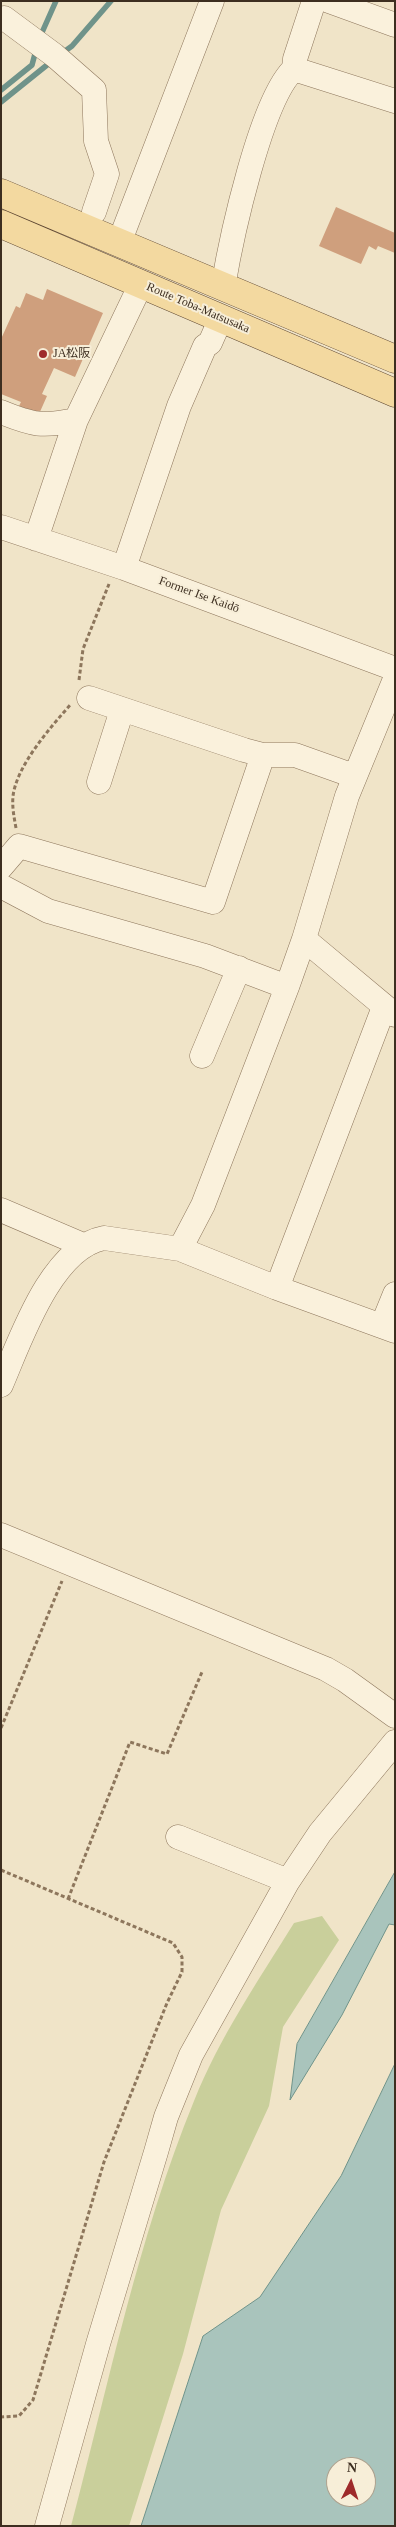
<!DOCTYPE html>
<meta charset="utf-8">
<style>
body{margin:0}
#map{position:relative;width:396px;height:2527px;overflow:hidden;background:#f0e4c8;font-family:"Times New Roman",serif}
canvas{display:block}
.frame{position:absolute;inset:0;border:2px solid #3d2e20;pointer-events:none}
.north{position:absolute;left:326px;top:2457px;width:50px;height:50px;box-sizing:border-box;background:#f7eed8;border:1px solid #ada18e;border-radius:50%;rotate:4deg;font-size:14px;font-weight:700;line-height:20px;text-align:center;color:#3d2e20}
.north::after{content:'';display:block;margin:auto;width:18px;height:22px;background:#9e2a2b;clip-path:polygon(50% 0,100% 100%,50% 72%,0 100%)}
</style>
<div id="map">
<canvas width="396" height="2527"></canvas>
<div class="frame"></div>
<div class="north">N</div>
</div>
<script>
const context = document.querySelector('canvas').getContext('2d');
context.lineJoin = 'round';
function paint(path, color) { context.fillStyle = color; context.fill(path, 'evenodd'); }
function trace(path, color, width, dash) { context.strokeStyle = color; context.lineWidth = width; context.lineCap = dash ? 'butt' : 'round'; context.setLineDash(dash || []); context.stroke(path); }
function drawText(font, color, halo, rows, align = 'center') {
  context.font = font + ' "Times New Roman","Noto Sans JP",serif'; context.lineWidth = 4; context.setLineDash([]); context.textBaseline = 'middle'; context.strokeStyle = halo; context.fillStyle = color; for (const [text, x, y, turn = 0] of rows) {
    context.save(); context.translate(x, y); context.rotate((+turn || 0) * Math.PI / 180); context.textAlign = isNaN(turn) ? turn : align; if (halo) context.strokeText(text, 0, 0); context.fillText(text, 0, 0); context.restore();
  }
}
const green = new Path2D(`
 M322,1916L339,1940L283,2027L269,2106L221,2210L183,2354L129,2526H71C109,2383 138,2238 194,2101C219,2038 258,1981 294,1923Z`);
const water = new Path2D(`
 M395,1872V1925L389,1924L342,2015L290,2100L297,2044Z
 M395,2064V2526H141L203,2336L260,2297L341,2176ZM336,2467H366V2497H336Z`);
const stream = new Path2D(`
 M40,37L56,1
 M61,54L72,46L111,1
 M1,90L32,65L36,50
 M1,102L52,61`);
const building = new Path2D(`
 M336,207L395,233V253L378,246L376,250L369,246L361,264L319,246Z
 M47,289L103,313L75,377L54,368L42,394L47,396L39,414L19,406L21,402L1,394V339L16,306L20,308L26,293L43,300Z`);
const path = new Path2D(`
 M79,680L83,649L109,584
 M16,828C14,817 12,807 13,796C17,765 50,728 71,704
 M1,1728L62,1581
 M1,1870L173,1943L182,1957V1972L167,2003L104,2162L33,2400L19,2416L1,2417
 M68,1899L130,1742L167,1754L202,1672`);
const minor = new Path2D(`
 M329,1L395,25
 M4,18L54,55L94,90L96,141L107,174L94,212
 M294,69L295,59L314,1
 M119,243L212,1
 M223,287C231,239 261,99 294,69L395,101
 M1,412C33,425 42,427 76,420L141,284
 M1,527L124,568L395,669
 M36,539L76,420
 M124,568L179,406L205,346L210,343L221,318
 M89,698L244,750L263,755H295L354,776
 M99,782L122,710
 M1,867L19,846L213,902L263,755
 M1,886L48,911L205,956L287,987
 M304,939L395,1015
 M202,1056L239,968
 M1,1210L83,1245
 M180,1249L203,1205L287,987L304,939L347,796L395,679
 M277,1288L384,1007
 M382,1326L395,1294
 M1,1385C20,1341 51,1248 104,1238L180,1249L277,1288L395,1331
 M1,1535L326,1669L345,1680L395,1716
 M178,1837L288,1881
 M47,2526L98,2344L156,2152L166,2117L191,2055L288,1881L320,1833L395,1742`);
const major = new Path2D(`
 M1,193L395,359
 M1,224L395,393`);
const markers = [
 [43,354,5,"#9e2a2b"]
];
const streetNames = [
 ["Route Toba-Matsusaka",198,308,23],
 ["Former Ise Kaidō",199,595,20]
];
const poiNames = [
 ["JA松阪",53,354]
];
paint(green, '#c9cf9b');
paint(water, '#a9c4bc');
trace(water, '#6f938a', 1);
trace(stream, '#6f938a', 5.5);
paint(building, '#cf9f7d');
trace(minor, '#8d765c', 25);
trace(major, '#5b4430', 29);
trace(path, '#8d765c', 3, [4, 2.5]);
trace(minor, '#faf1dc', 24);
trace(major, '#f3d9a0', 28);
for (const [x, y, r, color] of markers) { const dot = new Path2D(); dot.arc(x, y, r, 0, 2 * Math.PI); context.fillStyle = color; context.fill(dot); trace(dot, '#f7eed8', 2); }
drawText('12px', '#3d2e20', '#f7eed8', streetNames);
drawText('12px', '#3d2e20', '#f7eed8', poiNames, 'left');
</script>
